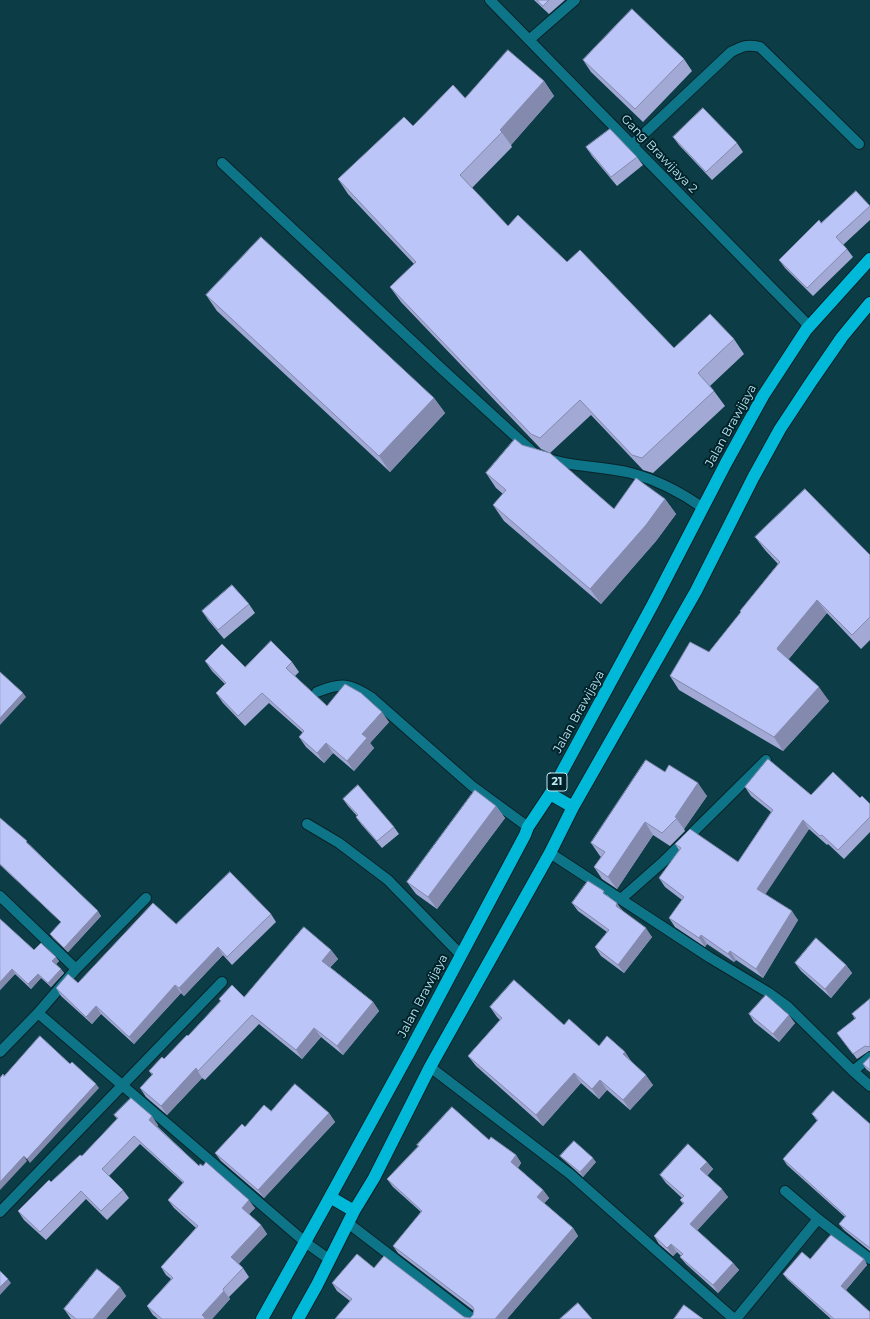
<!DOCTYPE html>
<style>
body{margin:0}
canvas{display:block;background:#0c3d47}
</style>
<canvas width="870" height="1319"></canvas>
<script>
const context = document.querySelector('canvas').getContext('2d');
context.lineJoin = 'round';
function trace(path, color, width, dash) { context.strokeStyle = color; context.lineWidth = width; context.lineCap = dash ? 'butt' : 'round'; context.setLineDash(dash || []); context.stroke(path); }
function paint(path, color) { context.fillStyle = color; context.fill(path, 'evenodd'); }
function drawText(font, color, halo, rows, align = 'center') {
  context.font = font + ' Montserrat,sans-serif'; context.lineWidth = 4; context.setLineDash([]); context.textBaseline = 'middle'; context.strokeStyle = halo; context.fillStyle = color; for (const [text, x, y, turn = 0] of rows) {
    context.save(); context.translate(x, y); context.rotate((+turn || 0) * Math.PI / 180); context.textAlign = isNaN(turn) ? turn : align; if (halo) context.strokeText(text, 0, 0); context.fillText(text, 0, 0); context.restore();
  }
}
const lane = new Path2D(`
 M222,163L443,370L535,454C567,468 598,465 631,473C657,480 682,493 703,508
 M307,824L339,843L388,880L461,955`);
const street = new Path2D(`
 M490,0L809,326
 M529,40L575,0
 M632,145L731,52C743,46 747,44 760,47L859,144
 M317,692C341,682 350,683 372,698L472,786L528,827
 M550,853L709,957L769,993L787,1006L853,1071
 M0,896L76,969L38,1013L0,1052
 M621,899L663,862L766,760
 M76,969L146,898
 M38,1013L305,1242L330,1260
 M870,1057L853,1071L870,1086
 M430,1067L570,1174L734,1319
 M785,1191L818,1219L870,1259
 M0,1212L222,982
 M348,1223L473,1319
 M736,1319L818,1219`);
const highway = new Path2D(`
 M550,794L573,807
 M330,1197L354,1211
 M262,1319L324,1208L410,1051L525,835L528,827L550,794L653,604L726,463L763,396L806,330L870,259
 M298,1319L317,1285L354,1211L374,1178L430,1067L550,853L573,807L696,591L753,478L780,429L811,382L842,337L870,303`);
const wall = new Path2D(`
 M534,0H565L549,14Z
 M684,59L692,71L643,122L591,72L583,60Z
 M544,81L554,96L511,145L512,147L472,188L508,226L567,262L674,348L734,339L744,354L710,386L714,391L725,406L653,473L643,470L591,415L550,453L541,449L401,302L390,287L414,264L348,194L338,179L413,126L465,98Z
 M673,137L737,143L743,152L712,180L679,145Z
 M586,147L637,157L643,165L617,186L592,156Z
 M870,206V220L843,245L847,249L853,257L813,296L785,268L779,260L821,223Z
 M206,295L434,398L445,413L390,472L217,311Z
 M522,445L614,509L665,499L676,514L656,541L601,604L504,521L493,505L503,494L496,488L486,473Z
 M755,537L870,555V640L861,649L827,613L788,660L829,701L783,751L679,690L670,676L709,652L741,612L740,611L778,564L765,550Z
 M249,604L255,613L224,639L208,620L202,611Z
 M205,661L245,667L292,662L299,672L295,676L327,706L389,722L370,743L374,748L354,771L333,753L324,763L306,747L299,737L303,733L269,703L245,726L223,703L216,693L225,684L212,671Z
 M665,772L707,796L684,829L685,831L670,846L653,835L617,889L602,879L594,867L601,857L600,856L591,843Z
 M745,787L811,795L860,798L870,804V832L844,859L828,844L827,845L809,829L765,894L798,920L763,978L736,960L734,962L707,944L705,947L675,927L669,918L682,900L665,887L659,878L679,850L675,844L738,862L771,812L751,796Z
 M343,799L394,827L399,834L382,848L361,824L356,817L357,816L348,806Z
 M496,806L505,818L437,909L416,894L407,882Z
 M0,818L30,845L101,916L68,952L53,938L50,934L61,922L0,865Z
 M607,895L623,911L652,937L624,973L601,956L595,947L607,932L578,911L572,903Z
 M271,914L276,922L232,965L223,955L184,996L181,993L134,1044L101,1014L92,1024L61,996L56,988L78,983L176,924Z
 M0,919L34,950L59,961L56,964L64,973L51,987L41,978L31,989L15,974L0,990Z
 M331,950L338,959L330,967L373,1002L379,1011L343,1055L321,1037L302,1059L259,1024L205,1080L202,1078L167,1115L146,1097L140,1088L152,1075L149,1071L164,1059L188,1036L220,1001L219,999L244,997Z
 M795,963L846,965L852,973L831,998L801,971Z
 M870,999V1051H869L857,1059L837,1033L855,1019L852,1014Z
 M490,1007L564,1025L599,1046L625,1052L631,1061L653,1085L630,1110L607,1090L599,1099L581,1083L543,1126L476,1066L468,1056L500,1020L497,1017Z
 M749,1014L795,1023L779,1042L754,1022Z
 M870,1057V1072L866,1069L863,1064Z
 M271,1111L329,1113L335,1122L264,1198L221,1161L215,1153L245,1127Z
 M812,1114L870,1124V1251L844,1230L839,1224L845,1217L787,1165L783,1159L817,1121Z
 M114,1115L158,1125L157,1126L199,1166L255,1208L249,1214L261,1225L267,1234L238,1264L243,1268L249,1277L229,1297L230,1299L212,1319H158L153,1315L147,1306L171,1279L166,1275L161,1267L196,1228L174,1208L168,1200L183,1183L140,1144L109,1176L123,1190L129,1198L107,1220L86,1199L46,1240L24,1220L18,1211L82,1156L117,1119Z
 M489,1140L516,1155L521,1163L518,1168L543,1190L549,1198L544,1203L573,1228L578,1236L507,1319H335L350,1301L337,1291L332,1283L374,1268L464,1317L470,1318L473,1315L474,1311L398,1253L393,1246L421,1212L393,1187L387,1179L418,1146L417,1145Z
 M560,1156L596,1162L583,1177L564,1160Z
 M707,1162L713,1169L707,1176L728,1197L697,1230L733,1263L739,1270L718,1293L686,1264L680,1257L681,1256L677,1252L673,1256L659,1244L654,1236L683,1204L680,1200L682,1198L666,1183L660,1175Z
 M810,1259H864L867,1265L846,1290L870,1319H831L787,1279L783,1274Z
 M120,1287L126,1296L106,1319H71L64,1309Z`);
const shadedWall = new Path2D(`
 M544,81L554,96L511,145L500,130Z
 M434,398L445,413L390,472L379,456Z
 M665,499L676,514L656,541L601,604L590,589Z
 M817,600L827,613L787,661L777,649L778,647Z
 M819,687L829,701L783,751L774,737Z
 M23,693L26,697L0,725V718Z
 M382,712L389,722L370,743L374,748L354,771L347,761L362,734Z
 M326,743L333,753L324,763L317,753Z
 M698,783L707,796L684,829L675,817Z
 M496,806L505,818L437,909L428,897Z
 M803,820L809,829L763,898L757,889Z
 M645,822L653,835L617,889L608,877Z
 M617,903L623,912L616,906Z
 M98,911L101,916L68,952L64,948Z
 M792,911L798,920L763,978L756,969Z
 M646,928L652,937L624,973L618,965Z
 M701,935L707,944L705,947L699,938Z
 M218,947L223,955L184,996L179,988Z
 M331,950L338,959L328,970L322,961Z
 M730,951L736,960L734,962L728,954Z
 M56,957L59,961L55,965L52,961Z
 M846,965L852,973L831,998L825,989Z
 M12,969L15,974L0,990V982Z
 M61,969L64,973L51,987L48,983Z
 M38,974L41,978L31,989L28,984Z
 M175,985L181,993L134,1044L129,1037Z
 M373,1002L379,1011L343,1055L337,1046Z
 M96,1006L101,1014L92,1024L86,1017Z
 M789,1015L795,1023L779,1042L773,1034Z
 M314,1028L321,1037L302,1059L296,1050Z
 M625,1052L632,1063L623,1054Z
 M196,1068L202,1078L167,1115L161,1106Z
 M574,1073L581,1083L543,1126L536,1115Z
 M646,1075L653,1085L630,1110L623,1100Z
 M600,1080L607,1090L599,1099L592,1089Z
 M96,1084L99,1088L30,1163L27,1159Z
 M329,1113L335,1122L264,1198L258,1190Z
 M152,1116L158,1125L155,1128L149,1120Z
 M516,1155L521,1163L516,1170L511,1162Z
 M24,1156L27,1161L0,1190V1182Z
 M593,1158L596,1162L583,1177L580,1172Z
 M707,1162L713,1169L706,1177L700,1169Z
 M722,1189L728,1197L696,1232L690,1224Z
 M543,1190L549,1198L543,1205L537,1197Z
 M249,1200L255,1208L247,1216L242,1208Z
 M261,1225L267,1234L237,1266L231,1257Z
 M573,1228L578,1236L507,1319H495Z
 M671,1244L677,1252L673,1256L667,1248Z
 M864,1259L867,1265L845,1291L841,1286Z
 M733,1263L739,1270L718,1293L713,1285Z
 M8,1279L11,1283L0,1295V1287Z
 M120,1287L126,1296L106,1319H93Z
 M224,1291L230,1299L212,1319H205L202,1315Z`);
const building = new Path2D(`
 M537,0H549L543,6Z
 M632,9L684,59L635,109L583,60Z
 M508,50L544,81L500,130L502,132L460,175L508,226L518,215L567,262L580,250L674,348L710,314L734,339L698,373L714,391L642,458L632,455L580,400L540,438L531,434L390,287L416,262L338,179L404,117L413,126L453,85L465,98Z
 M703,108L737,143L706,172L673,137Z
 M610,129L637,157L611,177L586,147Z
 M856,191L870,206L836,237L847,249L807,288L779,260L819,220L821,223Z
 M261,237L434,398L379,456L206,295Z
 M515,439L522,445L550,453L614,509L636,478L665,499L646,525L590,589L493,505L506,490L486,473Z
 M805,489L870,555V617L852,635L817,600L778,647L777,649L819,687L774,737L670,676L690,642L709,652L741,612L740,611L780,562L755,537Z
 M232,585L249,604L218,630L202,611Z
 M271,641L292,662L286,668L327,706L345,684L361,693L382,712L362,734L367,738L347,761L326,743L317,753L299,737L304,731L262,693L238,716L216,693L226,683L205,661L222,644L245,667Z
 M0,672L23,693L0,718Z
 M768,759L811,795L833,772L860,798L862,796L870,804V817L838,850L822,835L820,836L803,820L757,889L792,911L756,969L730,951L728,954L701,935L699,938L669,918L684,897L659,878L681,848L675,844L690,829L738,862L773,810L745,787Z
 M646,760L665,772L669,765L698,783L675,817L677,818L662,833L645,822L608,877L594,867L605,852L591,843Z
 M358,785L394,827L377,841L356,817L358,815L343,799Z
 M475,790L496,806L428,897L407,882Z
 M0,818L27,841L26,842L98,911L64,948L50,934L61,922L0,864Z
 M230,872L271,914L227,957L218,947L179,988L175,985L129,1037L96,1006L86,1017L56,988L68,974L78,983L153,903L176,924Z
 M588,881L604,891L603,893L617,903L616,906L646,928L618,965L595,947L609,930L572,903Z
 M0,919L34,950L41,943L56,957L52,961L61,969L48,983L38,974L28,984L12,969L0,982Z
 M304,927L331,950L322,961L373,1002L337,1046L314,1028L296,1050L252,1015L198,1071L196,1068L161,1106L140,1088L153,1074L149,1071L162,1057L164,1059L187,1035L188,1036L221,1001L219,999L232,985L244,997Z
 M816,938L846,965L825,989L795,963Z
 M514,980L564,1025L569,1019L599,1046L607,1036L625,1052L623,1054L646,1075L623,1100L600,1080L592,1089L574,1073L536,1115L468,1056L502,1018L490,1007Z
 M766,995L789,1015L773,1034L749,1014Z
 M870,999V1047L865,1046L853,1054L837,1033L856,1018L852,1014Z
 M40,1036L70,1064L72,1062L96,1084L27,1159L24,1156L0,1182V1078L3,1074L4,1076Z
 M870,1057V1070L863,1064Z
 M295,1084L329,1113L258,1190L215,1153L242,1124L245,1127L264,1105L271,1111Z
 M833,1091L870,1124V1248L839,1224L846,1216L783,1159L818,1120L812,1114Z
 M131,1098L152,1116L149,1120L199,1166L200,1164L203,1166L206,1162L249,1200L242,1208L261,1225L231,1257L243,1268L223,1289L224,1291L202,1315L205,1318V1319H162L147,1306L173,1278L161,1267L198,1226L168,1200L184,1182L134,1136L102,1169L123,1190L101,1211L81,1191L40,1232L18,1211L49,1180L51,1182L80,1155L82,1156L118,1118L114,1115Z
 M452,1107L489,1140L491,1137L516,1155L511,1162L543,1190L537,1197L573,1228L495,1319H335L352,1299L332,1283L357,1254L374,1268L384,1256L464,1317L470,1318L473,1315L474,1309L472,1306L393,1246L422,1211L387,1179L419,1146L417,1145Z
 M574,1141L593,1158L580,1172L560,1156Z
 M688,1144L707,1162L700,1169L722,1189L690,1224L733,1263L713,1285L680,1257L683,1254L671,1244L667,1248L654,1236L684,1203L680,1200L684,1196L660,1175Z
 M831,1235L864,1259L841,1286L870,1312V1319H834L783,1274L802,1252L810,1259Z
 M97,1269L120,1287L93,1319H76L64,1309Z
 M0,1271L8,1279L0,1287Z
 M578,1303L592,1319H560Z
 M684,1305L703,1319H674Z`);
const shields = [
 [557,782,20]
];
const shieldNames = [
 ["21",557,782]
];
const streetNames = [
 ["Gang Brawijaya 2",659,154,46],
 ["Jalan Brawijaya",731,426,-61],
 ["Jalan Brawijaya",579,712,-61],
 ["Jalan Brawijaya",423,996,-62]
];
trace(lane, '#062228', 12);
trace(street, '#062228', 12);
trace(highway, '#062228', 14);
trace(lane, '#0e7488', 10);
trace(street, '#0e7488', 10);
trace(highway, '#00b9d8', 12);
paint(wall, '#a1a9d4');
paint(shadedWall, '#838aad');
paint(building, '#bbc5f7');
trace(building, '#838aad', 1);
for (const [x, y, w] of shields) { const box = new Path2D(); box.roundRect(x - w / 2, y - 9, w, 18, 3); context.fillStyle = '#00232b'; context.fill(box); trace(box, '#bfe8f2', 1); }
drawText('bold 11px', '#bfe8f2', null, shieldNames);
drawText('12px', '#bfe8f2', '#00232b', streetNames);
</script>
